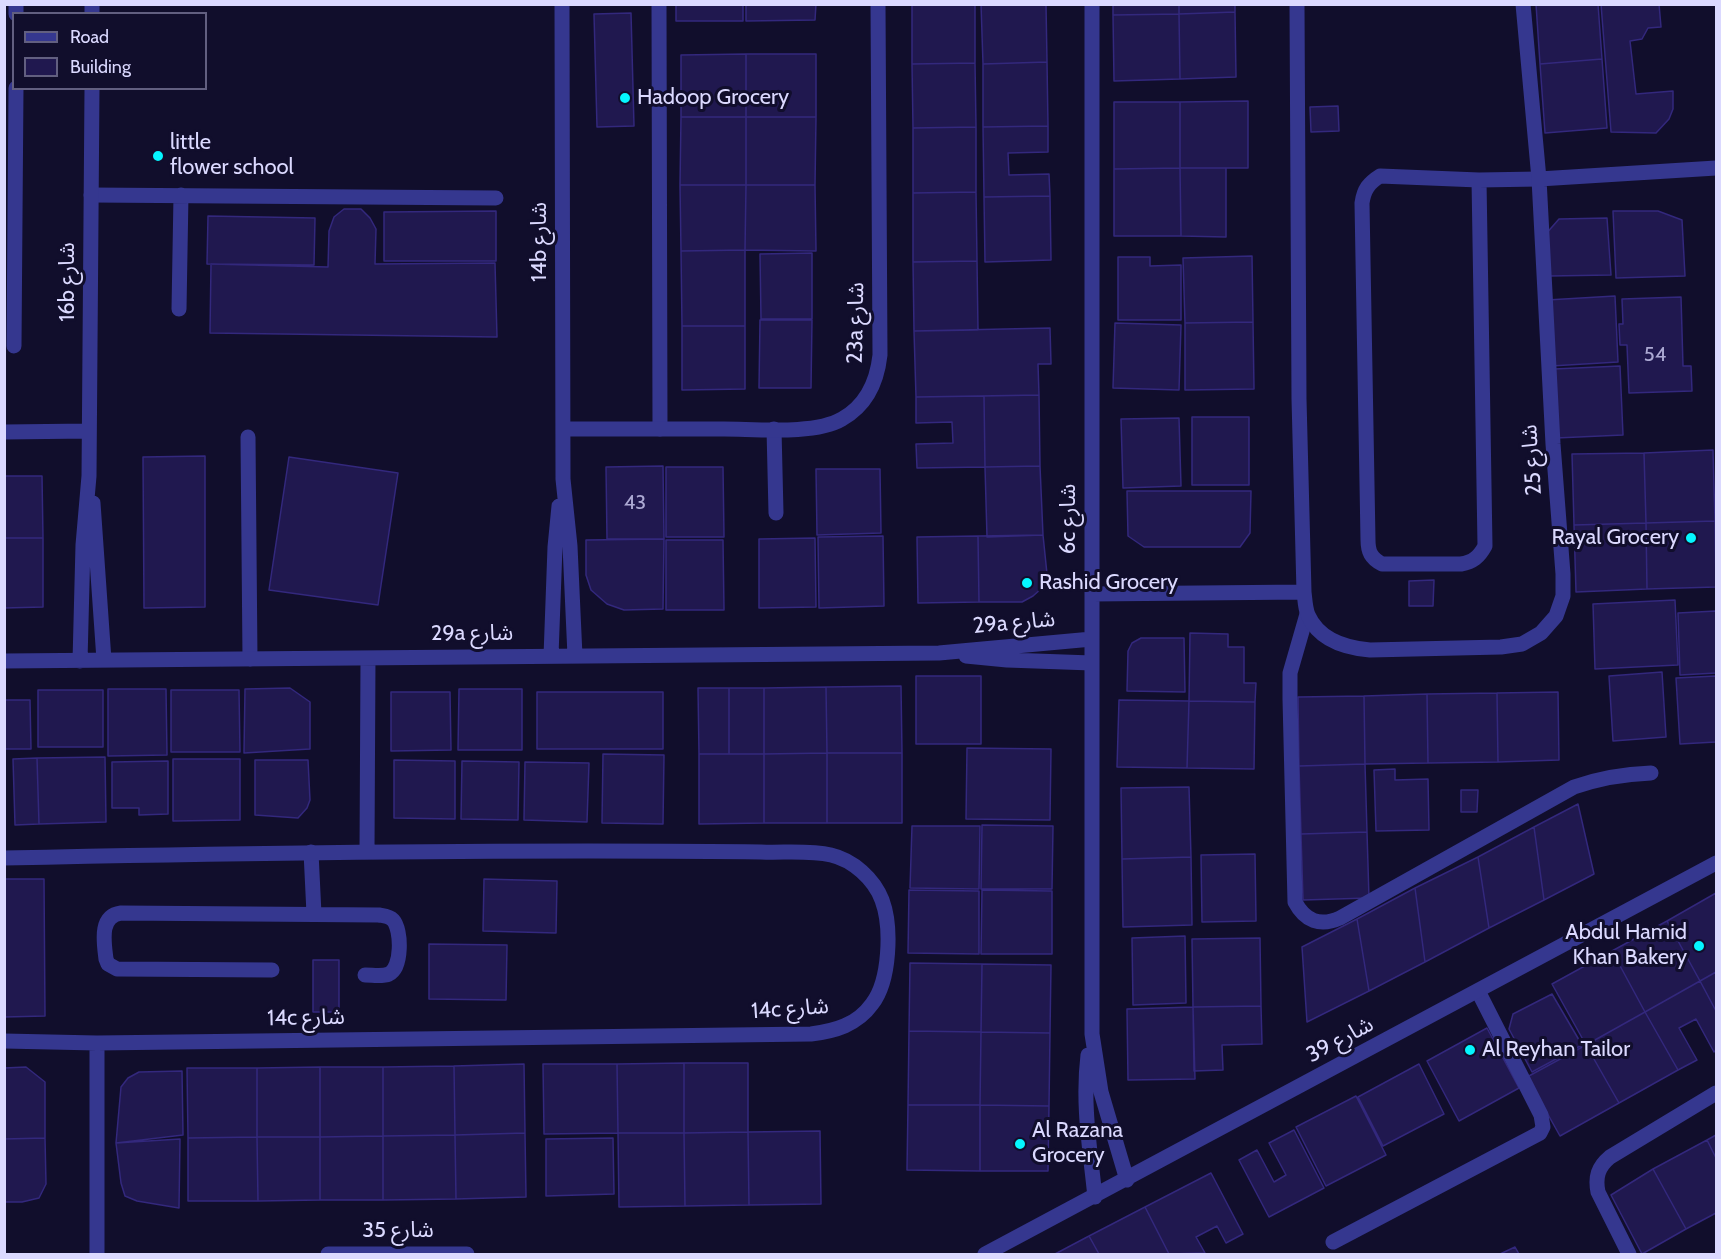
<!DOCTYPE html>
<meta charset="utf-8">
<style>
body{margin:0}
#map{position:relative;width:1721px;height:1259px;overflow:hidden;background:#110e2c;font-family:Cabin,sans-serif}
canvas{display:block}
.frame{position:absolute;inset:0;border:6px solid #dbd9ff;pointer-events:none}
.legend{position:absolute;left:12px;top:12px;width:195px;height:78px;box-sizing:border-box;background:#110e2c;border:2px solid #625f80;margin:0;padding:8px 10px;list-style:none;font-size:18px;color:#dbd9ff}
.legend li{display:flex;align-items:center;gap:12px;height:30px}
.legend b{width:30px;border:2px solid #625f80}
</style>
<div id="map">
<canvas width="1721" height="1259"></canvas>
<div class="frame"></div>
<ul class="legend">
<li><b style="height:8px;background:#35378f"></b>Road</li>
<li><b style="height:16px;background:#20184f"></b>Building</li>
</ul>
</div>
<script>
const context = document.querySelector('canvas').getContext('2d');
context.lineJoin = 'round';
function paint(path, color) { context.fillStyle = color; context.fill(path, 'evenodd'); }
function trace(path, color, width, dash) { context.strokeStyle = color; context.lineWidth = width; context.lineCap = dash ? 'butt' : 'round'; context.setLineDash(dash || []); context.stroke(path); }
function drawText(font, color, halo, rows, align = 'center') {
  context.font = font + ' Cabin,"Noto Sans Arabic",sans-serif'; context.lineWidth = 6; context.setLineDash([]); context.textBaseline = 'middle'; context.strokeStyle = halo; context.fillStyle = color; for (const [text, x, y, turn = 0] of rows) {
    context.save(); context.translate(x, y); context.rotate((+turn || 0) * Math.PI / 180); context.textAlign = isNaN(turn) ? turn : align; if (halo) context.strokeText(text, 0, 0); context.fillText(text, 0, 0); context.restore();
  }
}
const building = new Path2D(`
 M676,4H743V21H676Z
 M746,4H816L815,20L746,21Z
 M912,4H975V63L912,64Z
 M981,4H1046L1047,62L983,64Z
 M1113,4H1179V14L1113,15Z
 M1179,4H1235V12L1179,14Z
 M1536,4H1598L1602,59L1540,64Z
 M1601,4H1659L1661,27L1648,28L1642,39L1630,41L1636,94L1673,91V109L1669,119L1656,133L1611,132Z
 M1235,12L1236,77L1180,79L1179,14Z
 M631,13L634,126L597,127L594,14Z
 M1179,14L1180,79L1114,81L1113,15Z
 M746,54H816V117H746Z
 M746,54V117H681V55Z
 M1602,59L1607,128L1545,133L1540,64Z
 M1047,62L1048,126L983,127V64Z
 M975,63L976,127L913,128L912,64Z
 M1248,101V168H1180V102Z
 M1114,102H1180V168L1114,169Z
 M1338,106L1339,131L1311,132L1310,107Z
 M681,117H746V185H680Z
 M746,117H816L815,185H746Z
 M1048,126V152L1008,153L1009,175L1049,174L1050,196L984,197L983,127Z
 M976,127V192L913,193V128Z
 M1180,168L1181,236H1114V169Z
 M1180,168H1226V237L1181,236Z
 M680,185H746L745,250L681,251Z
 M746,185H815L816,251L745,250Z
 M976,192L977,261L913,262V193Z
 M1050,196L1051,260L985,262L984,197Z
 M344,209H361L370,218L376,229L375,264L495,263L497,337L210,333L211,264L328,267L329,231L334,217Z
 M496,211V261H384V212Z
 M1613,211H1658L1682,220L1685,276L1616,278Z
 M208,216L315,218L314,265L207,264Z
 M1607,218L1611,275L1549,276L1545,235L1559,219Z
 M745,250V326H682L681,251Z
 M812,253V319H761L760,254Z
 M1252,256L1253,322L1185,323L1183,258Z
 M1118,257H1150V266L1181,265V320H1118Z
 M977,261L978,330L914,331L913,262Z
 M1615,296L1618,362L1551,366L1547,300Z
 M1681,297L1683,366H1691L1692,391L1629,393L1627,345H1620L1619,324H1623L1622,299Z
 M760,320H812L811,388H759Z
 M1253,322L1254,389L1185,390V323Z
 M1115,323L1181,325L1179,390L1113,388Z
 M682,326H745V389L682,390Z
 M1050,328L1051,364H1038L1039,395L916,397L914,331Z
 M1620,366L1623,435L1556,438L1554,369Z
 M1039,395L1040,466L985,467L984,396Z
 M984,396L985,467L917,468L916,444L953,443L952,422L916,423V397Z
 M1192,417H1249V485H1192Z
 M1179,418L1181,486L1123,488L1121,419Z
 M1713,450L1715,521L1646,523L1644,453Z
 M1644,453L1646,523L1574,525L1572,454Z
 M205,456V607L144,608L143,457Z
 M289,457L398,473L378,605L269,590Z
 M663,466L664,539H607L606,467Z
 M1040,466L1043,535L987,537L985,467Z
 M666,467H723L724,537H666Z
 M816,469H880L881,533L817,535Z
 M4,476H42L43,538H4Z
 M1127,491H1251L1250,533L1240,547H1144L1128,536Z
 M1715,521L1716,587L1647,589L1646,523Z
 M1646,523L1647,589L1576,592L1574,525Z
 M1043,535L1047,574L1042,588L1033,596L1022,602H979L978,536Z
 M883,536L884,606L819,608L818,537Z
 M978,536L979,602L918,603L917,537Z
 M4,538H43V607L4,608Z
 M815,538L816,607L759,608V539Z
 M664,539L663,609L624,610L607,604L591,590L586,575V540Z
 M666,540H723L724,610H666Z
 M1434,580L1433,606H1409V581Z
 M1675,600L1678,665L1595,669L1593,604Z
 M1716,611V673L1680,675L1678,613Z
 M1190,633L1228,634V647H1244V683H1256L1255,702L1189,701Z
 M1141,638H1184L1185,692L1127,691L1128,651L1132,643Z
 M1662,672L1666,737L1613,741L1609,676Z
 M916,676H981V744H916Z
 M1716,676V742L1680,744L1676,678Z
 M901,686L902,753H827L826,687Z
 M826,687L827,753L764,754V688Z
 M290,688L310,702V749L244,753L245,689Z
 M698,688H729V754H699Z
 M729,688H764V754H729Z
 M108,689H166L167,755L108,756Z
 M459,689H522V750H458Z
 M38,690H103V747H38Z
 M171,690H239L240,752H171Z
 M391,692H450L451,750L391,751Z
 M537,692H663V749H537Z
 M1558,692L1559,760L1498,762L1497,693Z
 M1497,693L1498,762L1428,763L1427,694Z
 M1427,694L1428,763L1365,764L1364,696Z
 M1364,696L1365,764L1299,766L1298,697Z
 M4,700H30L31,749H4Z
 M1119,700L1189,701L1187,768L1117,767Z
 M1189,701L1255,702L1254,769L1187,768Z
 M967,748L1051,749L1050,820L966,819Z
 M827,753H902V823H827Z
 M827,753V823H764V754Z
 M603,754L664,755L663,824L602,823Z
 M699,754H764V823L699,824Z
 M105,757L106,822L39,824L37,758Z
 M37,758L39,824L15,825L13,759Z
 M173,759H240V820L173,821Z
 M255,760H308L310,800L307,808L298,818L255,815Z
 M394,760L455,761V819L394,818Z
 M168,761V814L139,815V808H112V762Z
 M462,761L519,762L518,820L461,819Z
 M525,762L589,763L587,822L524,820Z
 M1365,764L1367,832L1301,834L1299,766Z
 M1395,769V780L1428,779L1429,830L1376,831L1374,770Z
 M1189,787L1191,857L1122,859L1121,788Z
 M1461,790H1478L1477,812H1461Z
 M1578,804L1594,874L1544,900L1534,827Z
 M982,825L1053,826L1052,889H981Z
 M912,826H980L979,889L910,888Z
 M1534,827L1544,900L1489,928L1478,857Z
 M1367,832L1369,898L1303,900L1301,834Z
 M1255,854L1256,921L1202,922L1201,855Z
 M1191,857L1192,925L1123,927L1122,859Z
 M1478,857L1489,928L1425,962L1415,888Z
 M4,879H44L45,1016L4,1017Z
 M484,879L557,881L556,933L483,931Z
 M1415,888L1425,962L1369,991L1357,919Z
 M909,890L979,891V954L908,953Z
 M982,890L1052,891V954H981Z
 M1716,893V972L1700,981L1667,921Z
 M1357,919L1369,991L1307,1022L1302,947Z
 M1667,921L1700,981L1645,1012L1612,951Z
 M1185,936L1186,1003L1133,1005L1132,938Z
 M1260,938L1261,1006L1193,1007L1192,939Z
 M429,944L507,945L506,1000L429,999Z
 M1612,951L1645,1012L1586,1045L1552,984Z
 M313,960H339V1012H313Z
 M910,963L982,964L981,1032L909,1031Z
 M982,964L1051,965L1050,1033L981,1032Z
 M1716,972V1011L1700,981Z
 M1700,981L1716,1011V1050L1714,1052L1696,1019L1679,1028L1697,1060L1678,1070L1645,1012Z
 M1552,994L1582,1045L1532,1072L1509,1029L1513,1014Z
 M1261,1006L1262,1044L1222,1045L1223,1070L1194,1071L1193,1007Z
 M1193,1007L1195,1079L1128,1080L1127,1009Z
 M1645,1012L1678,1070L1619,1103L1586,1045Z
 M1487,1028L1519,1088L1459,1121L1427,1061Z
 M909,1031L981,1032L980,1105H908Z
 M981,1032L1050,1033L1049,1106L980,1105Z
 M1586,1045L1619,1103L1560,1136L1527,1077Z
 M684,1063V1133H618L617,1064Z
 M684,1063H748V1132L684,1133Z
 M524,1064L525,1133L455,1135L454,1066Z
 M543,1064H617L618,1133L544,1134Z
 M1419,1064L1444,1114L1383,1146L1358,1097Z
 M454,1066L455,1135L383,1136V1067Z
 M26,1067L45,1082V1138L4,1139V1068Z
 M320,1067V1137H257V1068Z
 M320,1067H383V1136L320,1137Z
 M187,1068H257V1137L188,1138Z
 M182,1071L183,1135L116,1143L121,1087L128,1078L139,1072Z
 M1356,1096L1386,1155L1326,1186L1296,1127Z
 M908,1105H980V1171L907,1170Z
 M980,1105L1049,1106L1048,1171H980Z
 M1294,1130L1324,1188L1269,1217L1239,1160L1257,1150L1274,1182L1286,1175L1269,1143Z
 M820,1131L821,1204L749,1205L748,1132Z
 M748,1132L749,1205L685,1206L684,1133Z
 M525,1133L526,1197L456,1199L455,1135Z
 M618,1133H684L685,1206L619,1207Z
 M455,1135L456,1199L383,1200V1136Z
 M1716,1135V1158L1707,1140Z
 M383,1136V1200H320V1137Z
 M257,1137L258,1201H188V1138Z
 M257,1137H320V1200L258,1201Z
 M45,1138L46,1184L39,1198L22,1202H4V1139Z
 M613,1138L614,1194L546,1196V1139Z
 M180,1139L179,1208L137,1201L125,1196L121,1183L116,1143Z
 M1707,1140L1716,1158V1213L1686,1229L1653,1169Z
 M1653,1169L1686,1229L1642,1254L1611,1195Z
 M1211,1173L1243,1234L1226,1243L1217,1226L1196,1237L1205,1253L1169,1254L1145,1207Z
 M1145,1207L1169,1254H1099L1089,1236Z
 M1089,1236L1099,1254H1055Z
 M1515,1247L1519,1254H1500Z`);
const service = new Path2D(`
 M659,4L660,429
 M16,14V4
 M1479,180L1485,546C1479,557 1473,562 1461,564H1382C1371,558 1368,552 1368,540L1362,203C1364,189 1369,183 1380,176L1479,180L1539,179
 M91,195L496,198
 M179,309L181,195
 M14,346L16,88
 M774,429L776,513
 M248,437L250,659
 M1307,614L1290,673V699L1295,902C1305,921 1320,927 1340,918L1574,787C1600,778 1624,774 1651,773
 M311,852L314,914
 M272,970L117,969L108,964L106,959C104,942 99,916 121,913L379,915C385,916 389,916 393,920C402,930 402,968 389,974C382,977 373,975 365,975
 M1333,1242L1540,1133L1543,1127L1541,1115L1478,991
 M1629,1254L1598,1192C1595,1177 1598,1167 1610,1157L1716,1093`);
const minor = new Path2D(`
 M562,4L563,479L570,546L575,656
 M1092,4V1034L1101,1092L1127,1180
 M1297,4L1299,399L1304,592C1305,599 1305,608 1308,615C1319,640 1346,648 1370,650L1501,647L1522,644L1541,633L1556,616L1563,596V574L1553,444L1539,179L1523,4
 M92,14V4
 M1539,179L1716,168
 M563,429C616,429 670,429 724,429C756,429 815,435 842,419C867,405 877,382 880,355L878,4
 M4,432L89,431
 M93,503L104,660
 M1092,594L1304,592
 M551,656L555,547L559,506
 M966,656L1007,660L1092,663
 M4,661L939,653L1092,639
 M80,661L83,545L89,476L92,88
 M367,851L368,658
 M4,858C199,854 393,851 588,851C645,851 703,851 761,852C783,853 809,850 831,855C853,860 874,879 882,900C892,927 890,981 872,1004C857,1025 835,1031 811,1034L97,1043L4,1041
 M1088,1055C1082,1104 1090,1148 1095,1197
 M97,1254V1043
 M328,1254H467
 M985,1254L1716,863`);
const markers = [
 [625,98,6,"#05f6ff"],
 [158,156,6,"#05f6ff"],
 [1691,538,6,"#05f6ff"],
 [1027,583,6,"#05f6ff"],
 [1699,946,6,"#05f6ff"],
 [1470,1050,6,"#05f6ff"],
 [1020,1144,6,"#05f6ff"]
];
const numberNames = [
 ["54",1655,355],
 ["43",635,503]
];
const poiNames = [
 ["Hadoop Grocery",637,98],
 ["little",170,143],
 ["flower school",170,168],
 ["Rayal Grocery",1679,538,"right"],
 ["Rashid Grocery",1039,583],
 ["Abdul Hamid",1687,933,"right"],
 ["Khan Bakery",1687,958,"right"],
 ["Al Reyhan Tailor",1482,1050],
 ["Al Razana",1032,1131],
 ["Grocery",1032,1156]
];
const streetNames = [
 ["14b شارع",540,242,-90],
 ["16b شارع",68,282,-90],
 ["23a شارع",856,323,-89],
 ["شارع 25",1532,460,-94],
 ["6c شارع",1069,519,-90],
 ["29a شارع",1014,623,-5],
 ["29a شارع",472,634],
 ["14c شارع",790,1009,-4],
 ["14c شارع",306,1018,-1],
 ["شارع 39",1340,1040,-28],
 ["شارع 35",398,1231]
];
paint(building, '#20184f');
trace(building, '#33287d', 1.5);
trace(service, '#35378f', 15);
trace(minor, '#35378f', 15);
for (const [x, y, r, color] of markers) { const dot = new Path2D(); dot.arc(x, y, r, 0, 2 * Math.PI); context.fillStyle = color; context.fill(dot); trace(dot, '#110e2c', 2); }
drawText('20px', '#aca9d3', null, numberNames);
drawText('22px', '#dbd9ff', '#110e2c', poiNames, 'left');
drawText('22px', '#dbd9ff', '#110e2c', streetNames);
</script>
